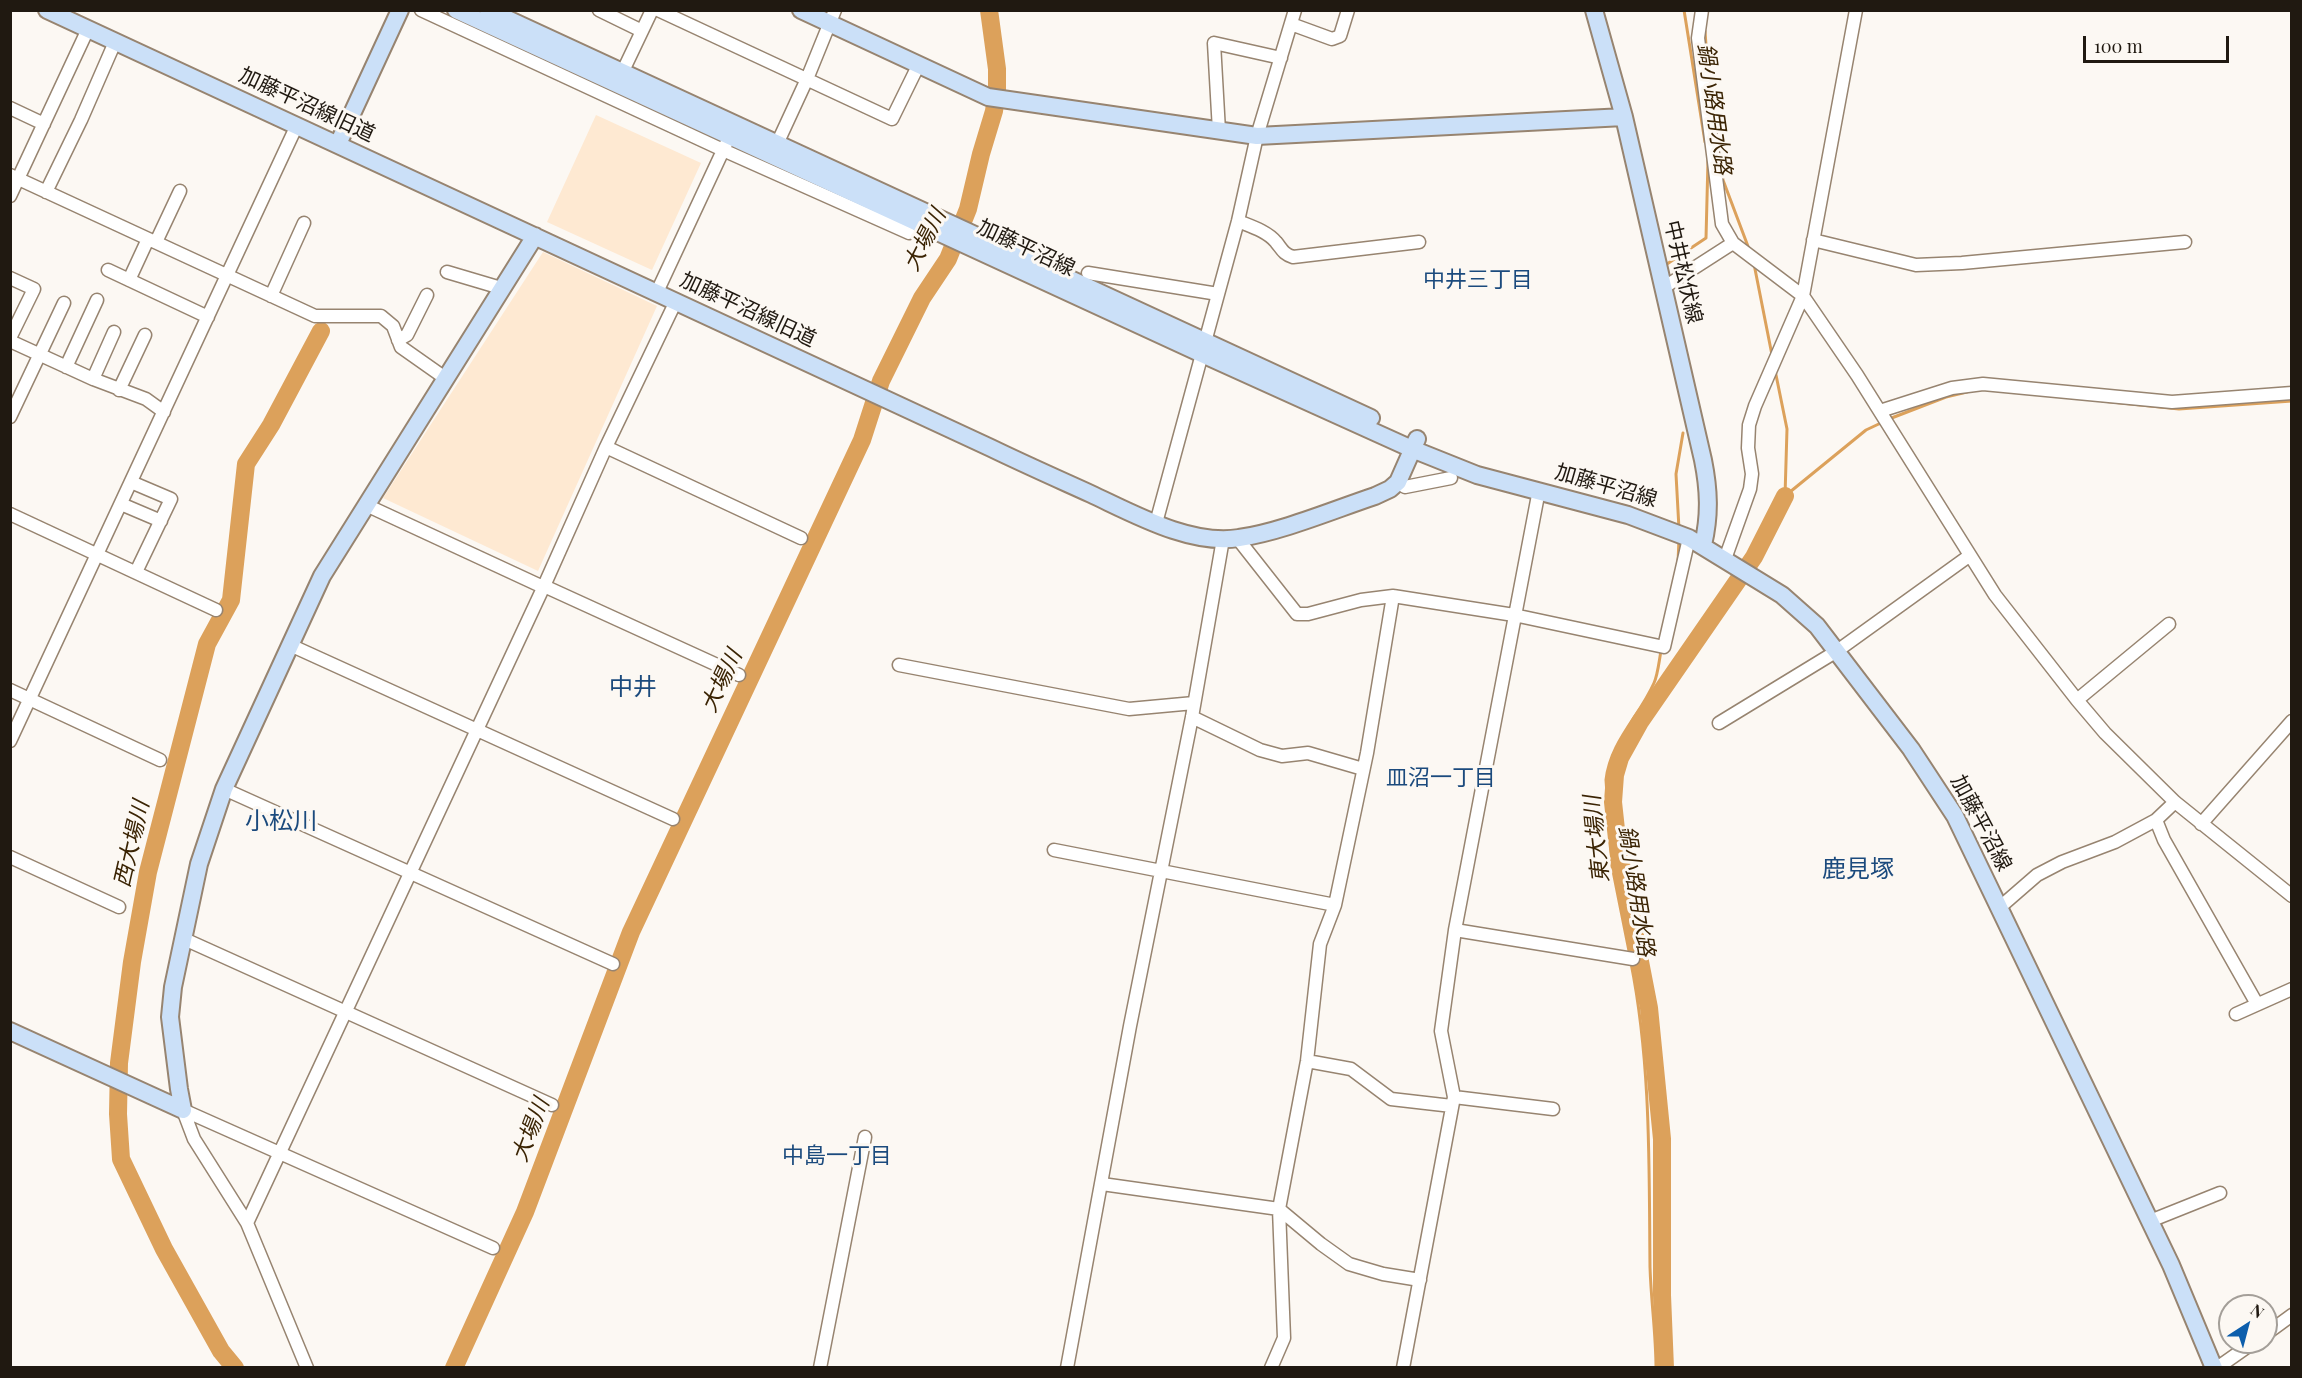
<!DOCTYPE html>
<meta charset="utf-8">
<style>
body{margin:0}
#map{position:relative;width:2302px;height:1378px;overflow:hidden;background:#fcf8f3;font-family:"Playfair Display",serif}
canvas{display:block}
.frame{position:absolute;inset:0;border:12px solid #201911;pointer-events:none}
.north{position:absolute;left:2218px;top:1294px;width:60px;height:60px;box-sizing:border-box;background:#fcf8f3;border:2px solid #a49f99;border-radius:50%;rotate:36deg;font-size:16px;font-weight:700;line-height:24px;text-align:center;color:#201911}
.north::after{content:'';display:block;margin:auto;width:21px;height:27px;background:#0d5eac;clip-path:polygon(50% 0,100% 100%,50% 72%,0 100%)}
.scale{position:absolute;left:2083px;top:36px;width:146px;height:27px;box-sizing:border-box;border:3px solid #201911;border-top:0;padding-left:8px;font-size:18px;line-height:21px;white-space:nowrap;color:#201911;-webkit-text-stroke:4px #fcf8f3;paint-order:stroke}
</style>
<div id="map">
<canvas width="2302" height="1378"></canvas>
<div class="frame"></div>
<div class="north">N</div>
<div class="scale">100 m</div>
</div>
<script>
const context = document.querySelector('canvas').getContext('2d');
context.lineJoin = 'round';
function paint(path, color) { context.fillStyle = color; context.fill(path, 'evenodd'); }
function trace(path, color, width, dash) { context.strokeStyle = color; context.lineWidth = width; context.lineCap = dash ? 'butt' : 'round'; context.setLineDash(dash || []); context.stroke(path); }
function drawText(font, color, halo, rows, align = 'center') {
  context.font = font + ' "Playfair Display","Noto Sans JP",serif'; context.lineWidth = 6; context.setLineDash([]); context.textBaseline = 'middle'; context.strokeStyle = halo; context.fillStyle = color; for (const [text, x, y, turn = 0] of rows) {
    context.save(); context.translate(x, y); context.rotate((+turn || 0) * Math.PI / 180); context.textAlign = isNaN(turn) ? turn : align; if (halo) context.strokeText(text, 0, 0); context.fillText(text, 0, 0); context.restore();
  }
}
const built = new Path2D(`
 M596,115L701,163L652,270L547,222Z
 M543,252L657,306L538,571L383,498Z`);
const stream = new Path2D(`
 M1684,10L1705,142
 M1705,31L1707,60
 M1720,159L1723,180L1749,249
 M1667,264L1706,238L1708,160
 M1754,264L1772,355
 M1775,370L1787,429L1785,496
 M2102,401L2179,409L2292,401
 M1889,419L1946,397L1967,392
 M1785,496L1866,430L1883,422
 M1679,529L1676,474L1683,433
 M1678,562L1679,539
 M1630,956L1612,866L1606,780C1610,742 1639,717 1654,683C1658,674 1659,661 1661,651
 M1631,963C1651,1063 1649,1166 1650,1267C1651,1301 1656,1334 1656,1368`);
const river = new Path2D(`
 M235,1368L221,1351L164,1249L121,1159L118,1114L119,1063L132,962L148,872L207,644L231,600L246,464L271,425L321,331
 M454,1368L525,1212L631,932L862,440L881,381L922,298L948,259L968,209L981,154L994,111L997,90V69L989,10
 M1665,1368L1662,1295V1139L1649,1008L1618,848L1613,802L1615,775L1620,758L1640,722L1754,557L1785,496`);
const street = new Path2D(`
 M421,10L723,150L909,233
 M599,10L642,31
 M658,10L892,119L918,66
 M1702,10L1698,38L1722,224L1733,243
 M1291,24L1332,39L1340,36L1348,10
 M622,73L652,10
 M10,108L44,124
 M1219,131L1214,43L1281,58
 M777,144L807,79L835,10
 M10,175L315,316H381L393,326L401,347L445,378
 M46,192L81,120L115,42
 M10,196L88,29
 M1238,221C1250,226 1267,231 1276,242C1282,249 1283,254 1293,257L1419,242
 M1813,240L1916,265L1962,263L2185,242
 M156,242L180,191
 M108,270L208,317
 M447,272L501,288
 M1088,273L1218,294
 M10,278L34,289L10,338
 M129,280L148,239
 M1663,288L1733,243L1803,296L1857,375L1995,595L2077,700L2105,733L2175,802L2292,896
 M657,292L726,144
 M271,296L304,223
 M398,340L407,335L427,295
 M10,341L93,379L146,399L164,412
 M1205,342L1238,221L1257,136L1295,10
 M66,367L97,300
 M93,379L114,332
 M119,390L145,335
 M1880,411L1952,388L1983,384L2172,402L2292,393
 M10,417L64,303
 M606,447L801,538
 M131,482L171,499L136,572
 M1398,482L1405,487L1451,478
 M121,504L161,521
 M366,505L543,587
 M10,514L216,610
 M1156,523L1202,354
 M1238,539L1297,614H1308L1361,600L1393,596L1514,615L1664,647L1689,538
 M1725,559L1750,489L1752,474L1748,448L1749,425L1755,406L1803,296L1856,10
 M544,586L739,675
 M290,645L673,819
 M899,665L1129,709L1194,703
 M10,690L160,760
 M2077,700L2169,624
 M1192,717L1260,750L1282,756L1308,753L1363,769
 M1719,723L1837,651L1969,556
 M10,741L297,125
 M224,789L613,964
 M2156,820L2164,840L2257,1004
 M2201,824L2292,721
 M1054,850L1335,905
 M10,857L119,907
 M1999,908L2037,875L2062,862L2115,842L2156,820L2175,802
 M1455,930L1633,959
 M182,938L552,1105
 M2236,1014L2292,989
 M1307,1061L1351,1069L1391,1099L1452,1106
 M1454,1097L1553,1109
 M183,1110L493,1248
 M183,1110L194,1139L247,1223L307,1368
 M1102,1184L1279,1209L1321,1244L1349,1264L1383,1274L1420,1280
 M2150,1221L2220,1193
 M247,1223L544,586L606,447L676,301
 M2266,1334L2292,1315
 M820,1368L865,1137
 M1067,1368L1130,1026L1192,717L1223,539
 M1271,1368L1284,1338L1279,1209L1307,1061L1320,944L1335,905L1367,753L1393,596
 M1403,1368L1454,1097L1441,1031L1455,930L1539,490
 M2217,1368L2254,1342`);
const secondary = new Path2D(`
 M47,10L991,448C1024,464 1058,479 1091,494C1134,514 1191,546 1239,538C1281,532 1333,510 1375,496L1390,489L1398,482L1417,439
 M456,10L1202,354L1412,449L1477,475L1628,515L1689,538L1782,595L1817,626L1911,749L1955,816L2171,1265L2214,1368
 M488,10L1371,418
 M801,10L988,97L1257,136L1624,117
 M1594,10L1624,117L1703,460C1709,490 1710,515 1703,545
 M338,144L400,10
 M10,1031L183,1110
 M183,1110L179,1089L170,1017L173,987L199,864L224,789L322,576L535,236`);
const streetNames = [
 ["加藤平沼線旧道",307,105,25],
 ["加藤平沼線",1026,248,25],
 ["中井松伏線",1683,272,77],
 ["加藤平沼線旧道",748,310,25],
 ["加藤平沼線",1606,486,16],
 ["加藤平沼線",1981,823,62]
];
const waterNames = [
 ["鍋小路用水路",1714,109,82],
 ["大場川",925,240,-63],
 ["大場川",722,681,-65],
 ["東大場川",1597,839,-96],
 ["西大場川",132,844,-77],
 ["鍋小路用水路",1636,891,81],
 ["大場川",531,1130,-69]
];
const neighbourhoodNames = [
 ["中井三丁目",1478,280],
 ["皿沼一丁目",1441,778],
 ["中島一丁目",837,1156]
];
const quarterNames = [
 ["中井",633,688],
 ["小松川",281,822],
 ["鹿見塚",1858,870]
];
paint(built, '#fee9d2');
trace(stream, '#dca15b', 3);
trace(river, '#dca15b', 18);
trace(street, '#978470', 15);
trace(secondary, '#978470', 20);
trace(street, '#fff', 12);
trace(secondary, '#cbe0f8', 16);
drawText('21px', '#201911', '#fcf8f3', streetNames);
drawText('italic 22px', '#3b2404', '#fcf8f3', waterNames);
drawText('22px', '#1b4a7d', '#fcf8f3', neighbourhoodNames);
drawText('24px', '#1b4a7d', '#fcf8f3', quarterNames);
</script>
